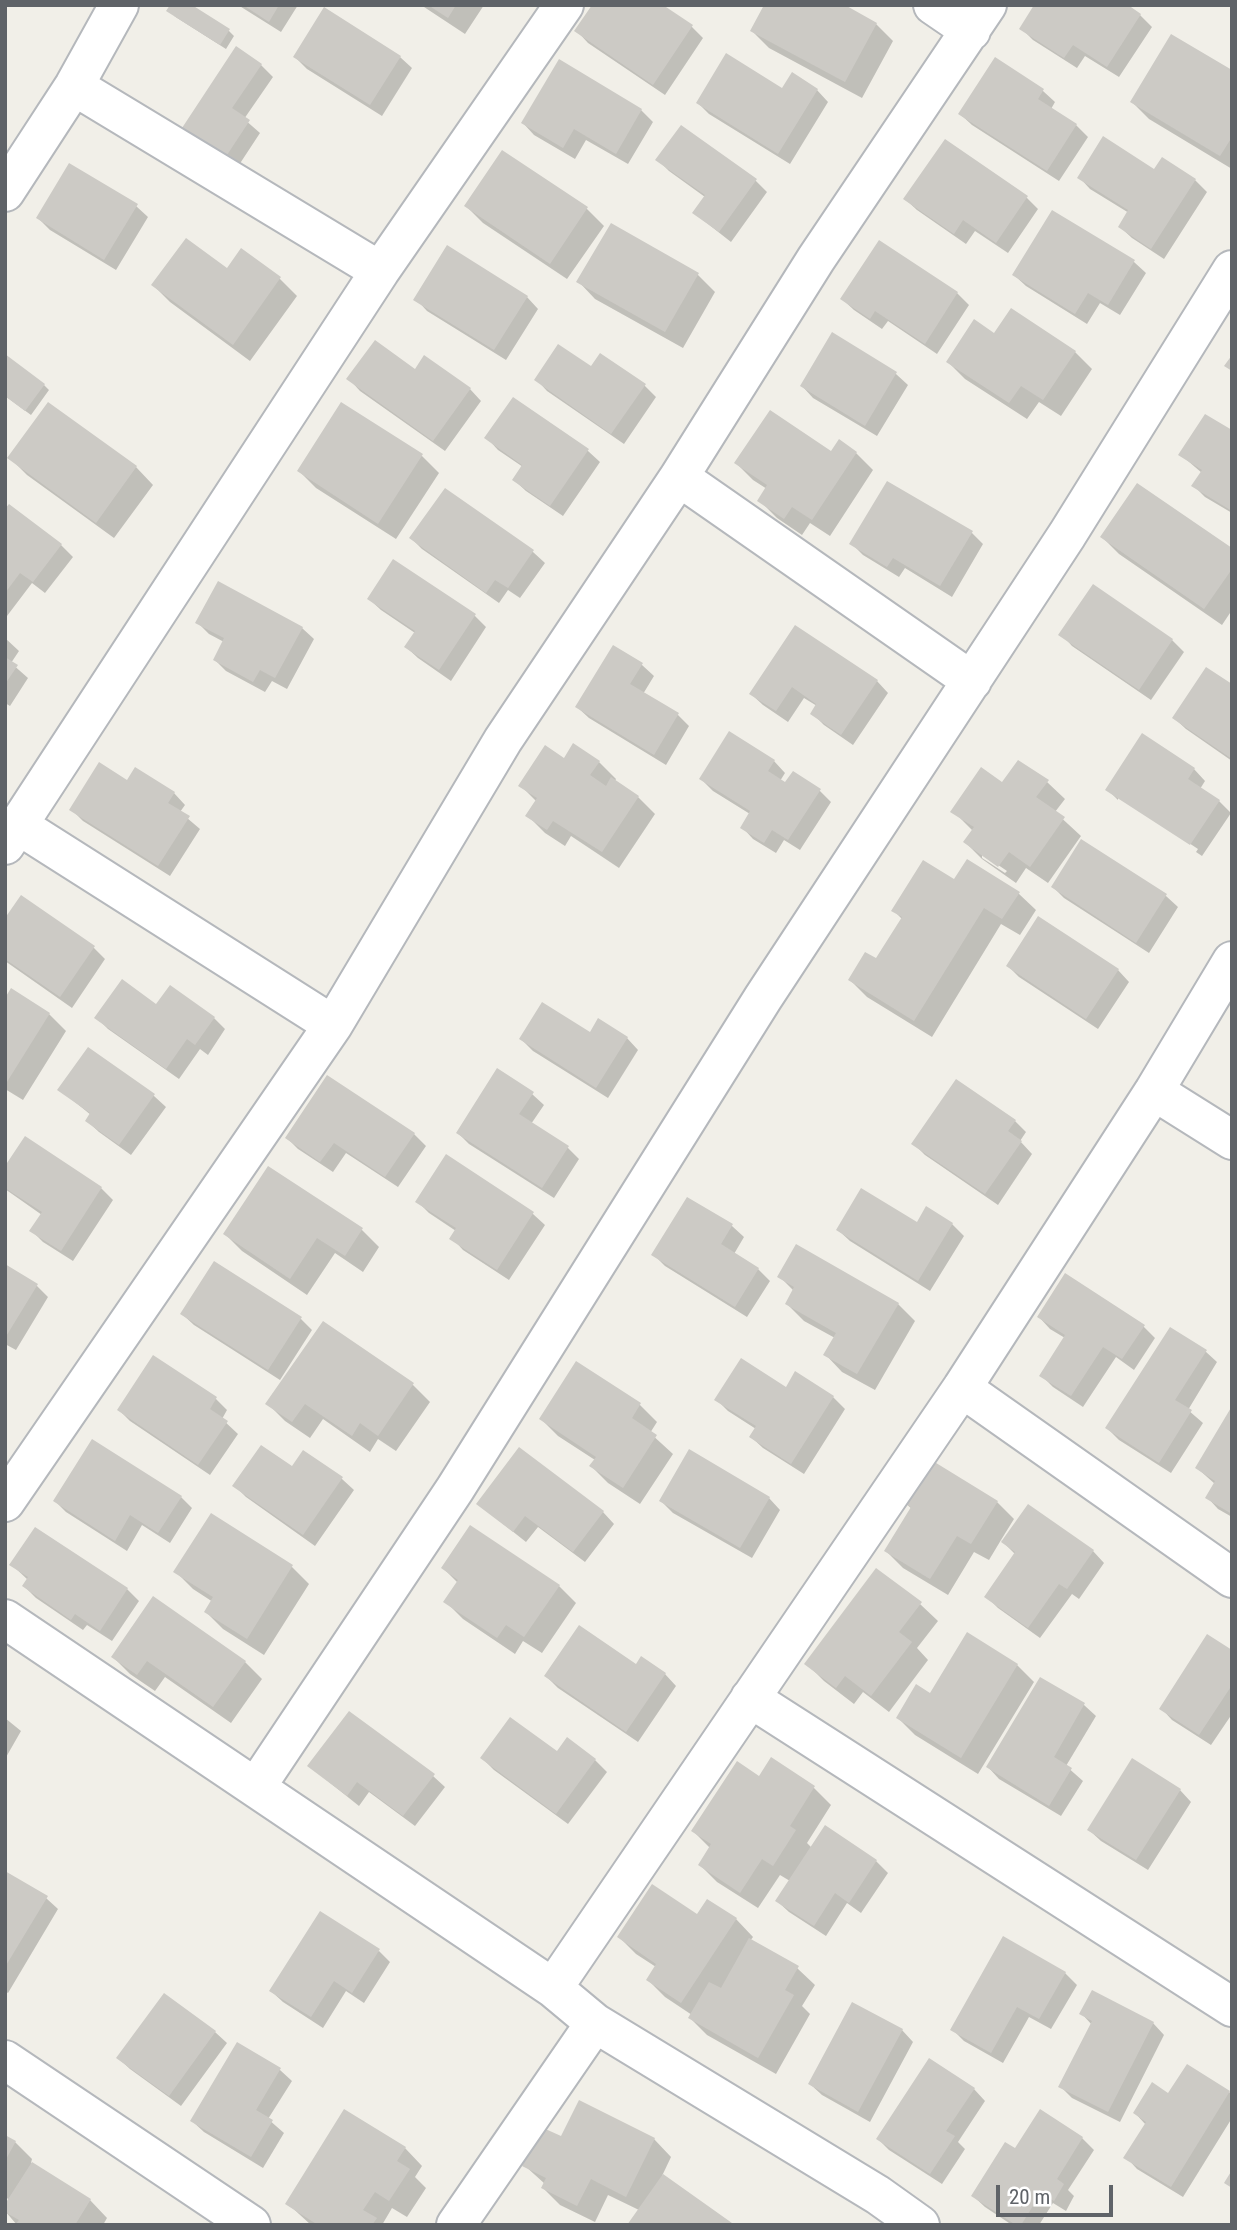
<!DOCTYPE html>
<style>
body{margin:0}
#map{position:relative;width:1237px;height:2230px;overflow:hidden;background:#f1efe8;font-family:"Roboto Condensed",sans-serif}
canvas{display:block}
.frame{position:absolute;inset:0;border:7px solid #5f6368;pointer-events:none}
.scale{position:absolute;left:996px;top:2185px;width:117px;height:32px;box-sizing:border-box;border:4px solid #5f6368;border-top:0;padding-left:9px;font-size:21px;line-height:24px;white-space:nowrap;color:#5f6368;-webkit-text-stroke:5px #fff;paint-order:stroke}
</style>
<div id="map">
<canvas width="1237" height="2230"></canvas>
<div class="frame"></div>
<div class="scale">20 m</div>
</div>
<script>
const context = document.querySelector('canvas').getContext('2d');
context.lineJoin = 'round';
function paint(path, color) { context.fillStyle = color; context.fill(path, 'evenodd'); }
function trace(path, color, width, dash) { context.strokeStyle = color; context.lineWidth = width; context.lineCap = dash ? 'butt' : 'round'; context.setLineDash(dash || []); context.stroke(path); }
const shadow = new Path2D(`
 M238,5H298L281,32Z
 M421,5H484L465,34Z
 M660,5L692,27L703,38L665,95L588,43L577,31Z
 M1125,5L1140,15L1152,27L1119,77L1085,56L1077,68L1033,40L1021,28Z
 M174,16L229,31L234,36L226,49Z
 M876,24L893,41L862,98L769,48L752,31Z
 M237,49L261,65L273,77L244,119L260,133L237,168L195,140L184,128Z
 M295,57H400L412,68L382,116L307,69Z
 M996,60L1043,91L1055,102L1051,109L1076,125L1088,137L1059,181L972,125L960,114Z
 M1232,72V169L1149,119L1132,102Z
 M782,90H817L828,102L790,164L709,114L698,103Z
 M641,110L653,122L628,164L586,140L575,159L534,135L523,123Z
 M658,160L755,180L767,192L731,242L694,213L705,197L669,171Z
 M1154,172L1195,180L1207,192L1164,259L1132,238L1120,227L1129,213L1090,189L1079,177Z
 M1027,198L1038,209L1008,253L975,231L966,244L917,210L905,199Z
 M136,206L148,217L116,270L50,230L38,218Z
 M466,206L587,209L604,226L567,279L483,223Z
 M1053,212L1134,262L1146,273L1120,315L1100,303L1087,324L1026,286L1014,275Z
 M611,225L698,275L715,292L683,348L595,299L578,281Z
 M242,251L280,279L297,296L250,361L170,302L153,285L227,270Z
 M957,293L969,305L937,354L888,321L882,329L854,310L842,299Z
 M527,297L538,309L506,360L427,311L416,299Z
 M833,335L896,374L908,385L877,436L813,398L802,386Z
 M995,335L1075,352L1092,369L1061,416L1039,402L1027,419L965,379L948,362Z
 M592,369L644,385L656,397L624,444L547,391L536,379Z
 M416,371L470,389L481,401L445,451L360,391L349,379Z
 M44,385L49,390L31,415L5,396Z
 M513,400L588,451L600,462L563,516L526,491L514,480L523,467L498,450L487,438Z
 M1232,433V513L1205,497L1194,486L1202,473L1181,455Z
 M832,453H856L873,470L830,536L810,523L802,535L777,518L759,500L767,489L753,480L736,463Z
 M422,456L439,473L396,539L316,488L299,471Z
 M10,458L136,467L153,485L114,538L27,475Z
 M445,490L533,552L545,563L520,598L508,590L499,603L422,549L411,538Z
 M5,512L61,545L73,557L45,593L32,583L7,616L5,615Z
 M972,533L983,544L952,597L905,568L899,577L863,555L852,544Z
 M1102,537L1232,550V610L1222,625L1119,554Z
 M369,599L475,616L486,627L451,681L418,658L406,647L415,633L381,610Z
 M197,622L302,628L314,639L287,689L272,681L265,692L226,671L215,660L224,642L209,634Z
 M795,627L877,681L888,693L853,745L824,725L812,713L817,706L804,698L788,722L763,705L751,694Z
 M1061,634L1172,640L1184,652L1151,700L1072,646Z
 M5,638L19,651L11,663L28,678L10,706L5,703Z
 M613,647L642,665L654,676L643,694L678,715L689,726L666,765L589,718L577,707Z
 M1232,686V761L1186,729L1174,718Z
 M565,760L599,762L616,779L615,781L638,797L655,814L619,868L571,836L565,846L545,833L528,816L537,802L520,785Z
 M774,761L785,773L780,781L819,790L831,802L800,850L784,840L776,853L753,839L742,827L750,814L713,791L701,779Z
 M1194,769L1205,781L1200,789L1219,801L1231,813L1202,856L1118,800L1196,852L1198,849L1118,796V800L1107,789Z
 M1047,782L1065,799L1055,812L1081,836L1048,883L1026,868L1016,883L982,859L965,842L973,831L953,811L1003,785ZM982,854L1007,871L1005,873L982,858Z
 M128,783L174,793L185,805L180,812L200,829L170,876L83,821L71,809Z
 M1082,842L1166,896L1178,907L1149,953L1064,898L1053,887Z
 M954,881L1018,893L1036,910L1020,935L1001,924L932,1037L867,997L850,980L876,961L902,919L894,911Z
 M5,922L94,948L105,959L72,1008L5,961Z
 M1008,966L1118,970L1129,982L1098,1029L1019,977Z
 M5,1001L49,1014L66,1031L23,1100L5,1089Z
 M157,1006L214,1018L225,1029L208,1055L200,1049L179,1079L108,1029L96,1017Z
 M590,1034L627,1038L638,1050L608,1098L533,1051L521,1039Z
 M89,1049L154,1096L166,1107L131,1155L99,1132L87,1121L91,1115L60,1090Z
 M327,1077L414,1134L426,1146L398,1187L346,1153L333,1172L298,1149L287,1138Z
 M532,1094L544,1105L531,1124L568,1148L579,1159L554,1198L469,1144L458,1133Z
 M1015,1121L1026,1132L1020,1141L1032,1154L998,1205L925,1155L914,1144Z
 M25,1138L101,1188L113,1200L73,1261L43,1242L32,1231L42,1215L5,1189V1169Z
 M446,1157L533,1214L545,1225L509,1280L463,1250L452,1238L456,1231L429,1213L417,1201Z
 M269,1168L362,1230L379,1247L363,1272L335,1253L307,1295L242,1251L225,1234Z
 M688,1199L732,1226L744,1237L734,1254L758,1269L770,1281L747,1317L665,1266L654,1255Z
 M952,1224L964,1236L930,1291L850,1241L838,1230Z
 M5,1266L37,1286L48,1297L16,1350L5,1344Z
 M780,1277L898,1304L915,1321L875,1390L842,1372L825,1354L835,1338L804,1321L787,1304L794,1291Z
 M182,1314L301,1319L312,1330L280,1380L194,1325Z
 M1039,1317L1143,1326L1155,1338L1134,1370L1116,1357L1083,1407L1053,1387L1041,1375L1065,1338L1050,1329Z
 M1205,1351L1217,1362L1188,1410L1203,1423L1171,1473L1119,1440L1107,1428Z
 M577,1364L640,1405L657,1422L650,1433L673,1454L640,1504L608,1483L591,1466L595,1460L558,1436L541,1419Z
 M413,1385L430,1402L396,1451L378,1439L370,1452L323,1419L310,1438L285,1421L268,1404Z
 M787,1389L833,1397L845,1409L804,1474L763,1448L751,1437L756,1429L728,1411L717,1400Z
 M216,1399L227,1410L222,1419L238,1434L210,1475L130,1421L119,1410Z
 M1232,1409V1517L1218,1509L1207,1497L1215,1484L1197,1468Z
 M519,1449L603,1512L614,1524L585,1562L538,1527L526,1542L478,1504Z
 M304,1452L342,1479L354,1490L315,1546L246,1497L235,1486L292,1469Z
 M181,1497L192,1508L170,1543L142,1525L127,1551L66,1512L55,1501Z
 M769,1498L780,1510L752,1558L673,1513L661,1501Z
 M904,1502H997L1014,1519L1001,1540L1004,1542L1093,1551L1104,1563L1079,1599L1072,1594L1040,1638L998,1608L987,1597L1015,1554L1001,1540L989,1560L974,1552L948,1595L903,1568L886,1551L912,1509Z
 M12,1565L127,1589L139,1601L112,1641L87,1625L83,1630L36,1598L24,1586L28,1580Z
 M292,1567L309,1584L264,1655L223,1629L206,1612L213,1602L193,1589L176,1572Z
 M443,1568L559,1586L576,1603L542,1653L523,1641L515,1654L463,1619L446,1602L458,1583Z
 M920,1604L938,1621L917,1648L928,1660L889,1712L863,1692L854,1704L824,1681L807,1664Z
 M1232,1652V1714L1211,1745L1172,1720L1161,1708Z
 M113,1657L245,1662L262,1679L231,1723L165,1677L155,1691L130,1674Z
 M1017,1665L1034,1682L978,1774L915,1735L898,1718Z
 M637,1666L665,1674L676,1686L638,1742L558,1688L546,1676Z
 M1040,1679L1084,1705L1096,1716L1066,1766L1083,1781L1061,1816L999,1779L988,1767Z
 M5,1718L21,1731L5,1759Z
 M482,1758L595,1760L607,1772L568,1824L494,1770Z
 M771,1760L814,1788L831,1805L807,1843L812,1848L876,1861L888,1873L861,1913L847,1903L826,1936L789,1912L777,1901L790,1881L780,1875L758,1908L717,1882L700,1865L711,1849L693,1831L759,1779Z
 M309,1766L433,1776L445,1787L415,1826L369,1792L359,1806Z
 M1180,1790L1191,1802L1148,1870L1101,1841L1089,1830Z
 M5,1873L46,1898L58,1909L8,1993L5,1991Z
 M698,1917L736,1919L753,1937L750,1941L797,1968L815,1985L802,2006L810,2014L776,2074L707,2035L690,2018L692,2015L665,1997L648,1980L656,1967L636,1954L619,1937Z
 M379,1951L390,1962L364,2003L346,1991L323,2028L283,2002L271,1991Z
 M1065,1973L1077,1985L1051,2029L1029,2017L1003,2063L964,2041L952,2029Z
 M1082,2014L1153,2023L1164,2035L1120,2122L1072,2098L1060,2086L1092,2025Z
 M902,2030L913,2042L870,2122L822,2095L810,2084Z
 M215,2032L227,2043L181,2106L130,2069L118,2058Z
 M238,2044L280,2070L292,2081L268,2119L284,2133L263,2168L204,2132L192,2121Z
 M1188,2066L1232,2094V2118L1183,2197L1137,2169L1126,2157L1146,2125L1135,2113L1169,2095Z
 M974,2089L985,2101L958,2142L965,2149L942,2184L889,2150L878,2139Z
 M1040,2111L1082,2138L1094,2150L1068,2190L1074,2196L1066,2211L1053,2203L1039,2225H1012L985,2207L973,2196L1016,2151Z
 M5,2137L15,2142L32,2159L31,2163L90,2200L107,2218L103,2225H17L5,2211L10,2200L5,2197Z
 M562,2139H654L671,2157L662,2176L731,2225H629L639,2210L608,2195L595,2222L560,2205L543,2188L545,2184L524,2165Z
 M405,2148L422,2166L415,2177L426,2188L407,2217L392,2208L382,2225H311L287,2203Z`);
const building = new Path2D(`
 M170,5H192L230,29L220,45L166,11Z
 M243,5H279L269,22Z
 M428,5H456L448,18Z
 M592,5H663L693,25L653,85L574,31Z
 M764,5H845L877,23L845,82L750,31Z
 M1034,5H1128L1141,14L1107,67L1073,45L1064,58L1019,29Z
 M324,7L401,56L370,105L293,57Z
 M1171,34L1232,70V137L1220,156L1130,102Z
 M236,46L262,64L232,108L250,120L225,158L182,128Z
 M726,53L782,88L792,72L818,89L778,154L696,103Z
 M995,57L1044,89L1038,99L1077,124L1047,171L958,114Z
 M559,59L642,109L616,154L574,129L563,148L521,123Z
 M681,125L757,179L719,232L692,213L705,195L655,160Z
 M1103,136L1154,169L1162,157L1196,179L1151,249L1118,227L1128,210L1077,178Z
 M945,139L1028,196L996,243L963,220L954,234L903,199Z
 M502,150L588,207L550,264L464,206Z
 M69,163L138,204L104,260L36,218Z
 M1052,210L1135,260L1108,305L1088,293L1075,314L1012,275Z
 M611,223L699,273L665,332L576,282Z
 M186,238L227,268L241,248L281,277L233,345L151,285Z
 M879,240L958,292L925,344L875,311L870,319L840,299Z
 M447,245L528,296L494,350L413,300Z
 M1011,308L1076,351L1043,400L1021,386L1009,403L946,362L974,319L994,333Z
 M832,332L897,372L865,426L800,386Z
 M375,340L415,369L424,355L471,388L433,441L346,379Z
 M558,344L591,366L600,353L646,384L611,434L534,380Z
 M5,354L45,384L25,411L5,396Z
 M1232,355V371L1224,366Z
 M513,397L589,449L550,506L512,480L522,465L484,438Z
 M48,402L137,466L96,523L7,458Z
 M341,402L423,454L378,524L297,471Z
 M770,410L831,451L839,439L857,452L812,520L792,507L784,519L757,501L767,485L734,463Z
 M1205,414L1232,430V511L1191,486L1202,470L1178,455Z
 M887,481L973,531L940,586L893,558L887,567L849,544Z
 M1137,483L1232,548V569L1204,609L1100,537Z
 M445,488L534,550L508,588L495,580L486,593L409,538Z
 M9,504L62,544L33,582L20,573L5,593V509Z
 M393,559L476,614L439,670L404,647L415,631L367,599Z
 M218,581L303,627L275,678L260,670L253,682L213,660L224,638L195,623Z
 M1093,584L1173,639L1139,690L1058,635Z
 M795,625L878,680L841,735L810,714L816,704L792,687L776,711L749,694Z
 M613,645L643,663L630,684L679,713L654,755L575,707Z
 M5,657L18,665L5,684Z
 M1206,667L1232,684V759L1172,718Z
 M729,731L775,760L768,771L785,782L793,771L821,789L788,840L772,830L764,843L740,828L750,811L699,779Z
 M1142,733L1195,768L1188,779L1220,800L1190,845L1105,790Z
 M573,743L600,761L590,775L606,786L611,777L639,796L602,852L553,821L547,830L525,816L537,798L518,786L545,745L564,758Z
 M1018,760L1049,780L1036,797L1065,817L1030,867L1009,852L998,867L963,842L974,827L950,812L981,767L1002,782Z
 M99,762L127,780L135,767L175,792L168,803L190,816L158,866L69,810Z
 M1081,839L1167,894L1136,943L1051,887Z
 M967,859L1020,892L1002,919L984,908L914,1021L848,980L865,952L876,958L902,917L891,911L923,860L954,879Z
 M21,895L95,946L60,997L5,959V918Z
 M1038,916L1119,969L1086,1019L1006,966Z
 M122,979L156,1004L170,985L215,1017L195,1045L187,1039L166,1069L94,1018Z
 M11,988L50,1013L5,1085V998Z
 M542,1002L590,1032L598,1018L628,1037L596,1088L519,1039Z
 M88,1047L155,1094L119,1145L85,1121L90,1113L57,1090Z
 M497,1068L534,1092L519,1114L569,1146L542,1188L456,1133Z
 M327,1075L415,1133L385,1177L334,1143L320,1162L285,1138Z
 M956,1079L1016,1120L1008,1131L1022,1141L985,1194L911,1144Z
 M25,1136L102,1187L61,1251L29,1231L42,1212L5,1188V1166Z
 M446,1154L534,1212L497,1270L449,1239L456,1228L415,1202Z
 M268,1166L363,1228L345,1256L317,1238L290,1279L223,1234Z
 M861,1188L917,1222L926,1206L953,1223L918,1281L836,1230Z
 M687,1197L733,1224L721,1244L759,1268L735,1307L651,1255Z
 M796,1244L899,1303L857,1374L823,1355L836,1333L785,1304L794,1287L777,1277Z
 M214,1261L302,1317L268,1370L180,1314Z
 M5,1264L38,1284L5,1338Z
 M1065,1273L1145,1325L1122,1359L1103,1347L1071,1396L1039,1376L1065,1335L1037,1317Z
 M323,1321L414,1383L378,1436L360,1423L352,1436L305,1404L292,1422L265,1404Z
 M1170,1327L1207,1350L1175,1400L1192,1410L1159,1463L1105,1428Z
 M153,1355L217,1397L210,1409L228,1421L198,1465L117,1410Z
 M741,1358L786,1387L795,1371L834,1396L791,1464L749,1437L756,1426L714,1400Z
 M576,1361L641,1403L632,1418L657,1435L623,1488L589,1466L596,1457L539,1419Z
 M1232,1406V1514L1205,1498L1215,1481L1195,1468Z
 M92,1439L182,1496L158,1533L130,1515L115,1541L53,1501Z
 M261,1445L292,1466L303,1450L343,1477L303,1535L232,1486Z
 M519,1447L604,1511L573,1552L525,1516L513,1532L476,1504Z
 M689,1449L770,1497L740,1548L659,1501Z
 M928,1458L998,1501L971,1544L957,1536L930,1579L884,1551L911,1507L902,1502Z
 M1028,1504L1094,1550L1067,1589L1059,1584L1028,1628L984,1597L1015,1552L1001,1542Z
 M211,1513L293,1565L247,1639L204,1612L213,1597L173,1572Z
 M470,1525L560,1585L524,1637L506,1625L497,1638L443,1602L458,1580L441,1568Z
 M35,1527L128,1588L100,1631L75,1614L71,1620L22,1586L28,1577L9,1565Z
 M876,1568L922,1602L899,1632L912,1642L871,1696L845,1676L836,1688L804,1664Z
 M153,1596L246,1661L213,1707L147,1661L137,1675L111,1657Z
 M579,1625L636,1664L641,1656L666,1673L626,1732L544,1676Z
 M967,1632L1018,1664L961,1758L896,1718L916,1684L930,1693Z
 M1207,1634L1232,1650V1685L1199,1735L1159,1709Z
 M1040,1677L1085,1703L1054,1757L1072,1768L1049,1806L986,1767Z
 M349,1711L435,1774L403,1816L357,1782L347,1796L307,1766Z
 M510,1717L557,1751L567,1737L596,1759L556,1814L480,1758Z
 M771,1757L815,1786L790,1826L796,1830L773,1866L762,1859L740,1893L698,1865L711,1844L691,1831L737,1761L759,1776Z
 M1132,1758L1181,1789L1136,1860L1087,1830Z
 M825,1825L877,1860L849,1903L835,1893L814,1926L775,1901Z
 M5,1871L48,1896L5,1967Z
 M652,1884L697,1914L707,1899L737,1918L681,2003L646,1980L656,1964L617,1937Z
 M320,1911L380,1949L352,1993L334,1981L311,2017L269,1991Z
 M1003,1936L1066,1972L1039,2019L1017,2007L991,2053L950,2030Z
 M749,1938L799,1966L785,1990L794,1995L758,2058L688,2018L709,1982L721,1988Z
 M1092,1990L1154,2022L1108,2112L1058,2087L1092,2021L1079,2014Z
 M164,1993L216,2031L169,2096L116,2058Z
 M852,2002L903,2029L858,2112L808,2084Z
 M237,2042L281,2068L256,2110L273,2120L251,2157L190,2121Z
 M929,2058L975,2088L946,2131L955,2136L930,2174L876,2139Z
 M1187,2064L1230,2091L1171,2187L1123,2158L1146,2122L1133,2113L1152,2082L1168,2093Z
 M579,2100L655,2138L626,2197L591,2179L577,2206L541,2188L546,2178L522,2166L541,2127L561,2136Z
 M344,2109L406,2147L397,2161L410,2169L389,2201L375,2192L363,2210L377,2218L372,2225H318L285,2204Z
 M1040,2109L1083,2137L1057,2179L1064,2184L1054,2201L1041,2193L1021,2225H1016L971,2196L1005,2142L1015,2148Z
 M5,2135L16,2141L5,2161Z
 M32,2162L91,2199L75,2225H15L19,2220L5,2212V2204Z
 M1232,2170V2188L1224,2183Z
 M663,2174L732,2223L731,2225H627Z`);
const street = new Path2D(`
 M933,5L971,31
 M74,86L380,271
 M5,192L74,86L119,5
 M679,477L972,681
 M18,825L333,1025
 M5,845L380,271L564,5
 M1154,1091L1232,1140
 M962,1388L1232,1578
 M5,1502L333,1025L503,740L679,477L816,259L987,5
 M5,1619L553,1988L595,2023L878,2195L920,2225
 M750,1698L1232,2007
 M256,1787L455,1489L763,998L1067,535L1232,270
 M553,1988L962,1388L1154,1091L1232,961
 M5,2060L251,2225
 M456,2225L595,2023`);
paint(shadow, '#0003');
paint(building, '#cccac5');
trace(street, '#b5b8bc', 42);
trace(street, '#fff', 38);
</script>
